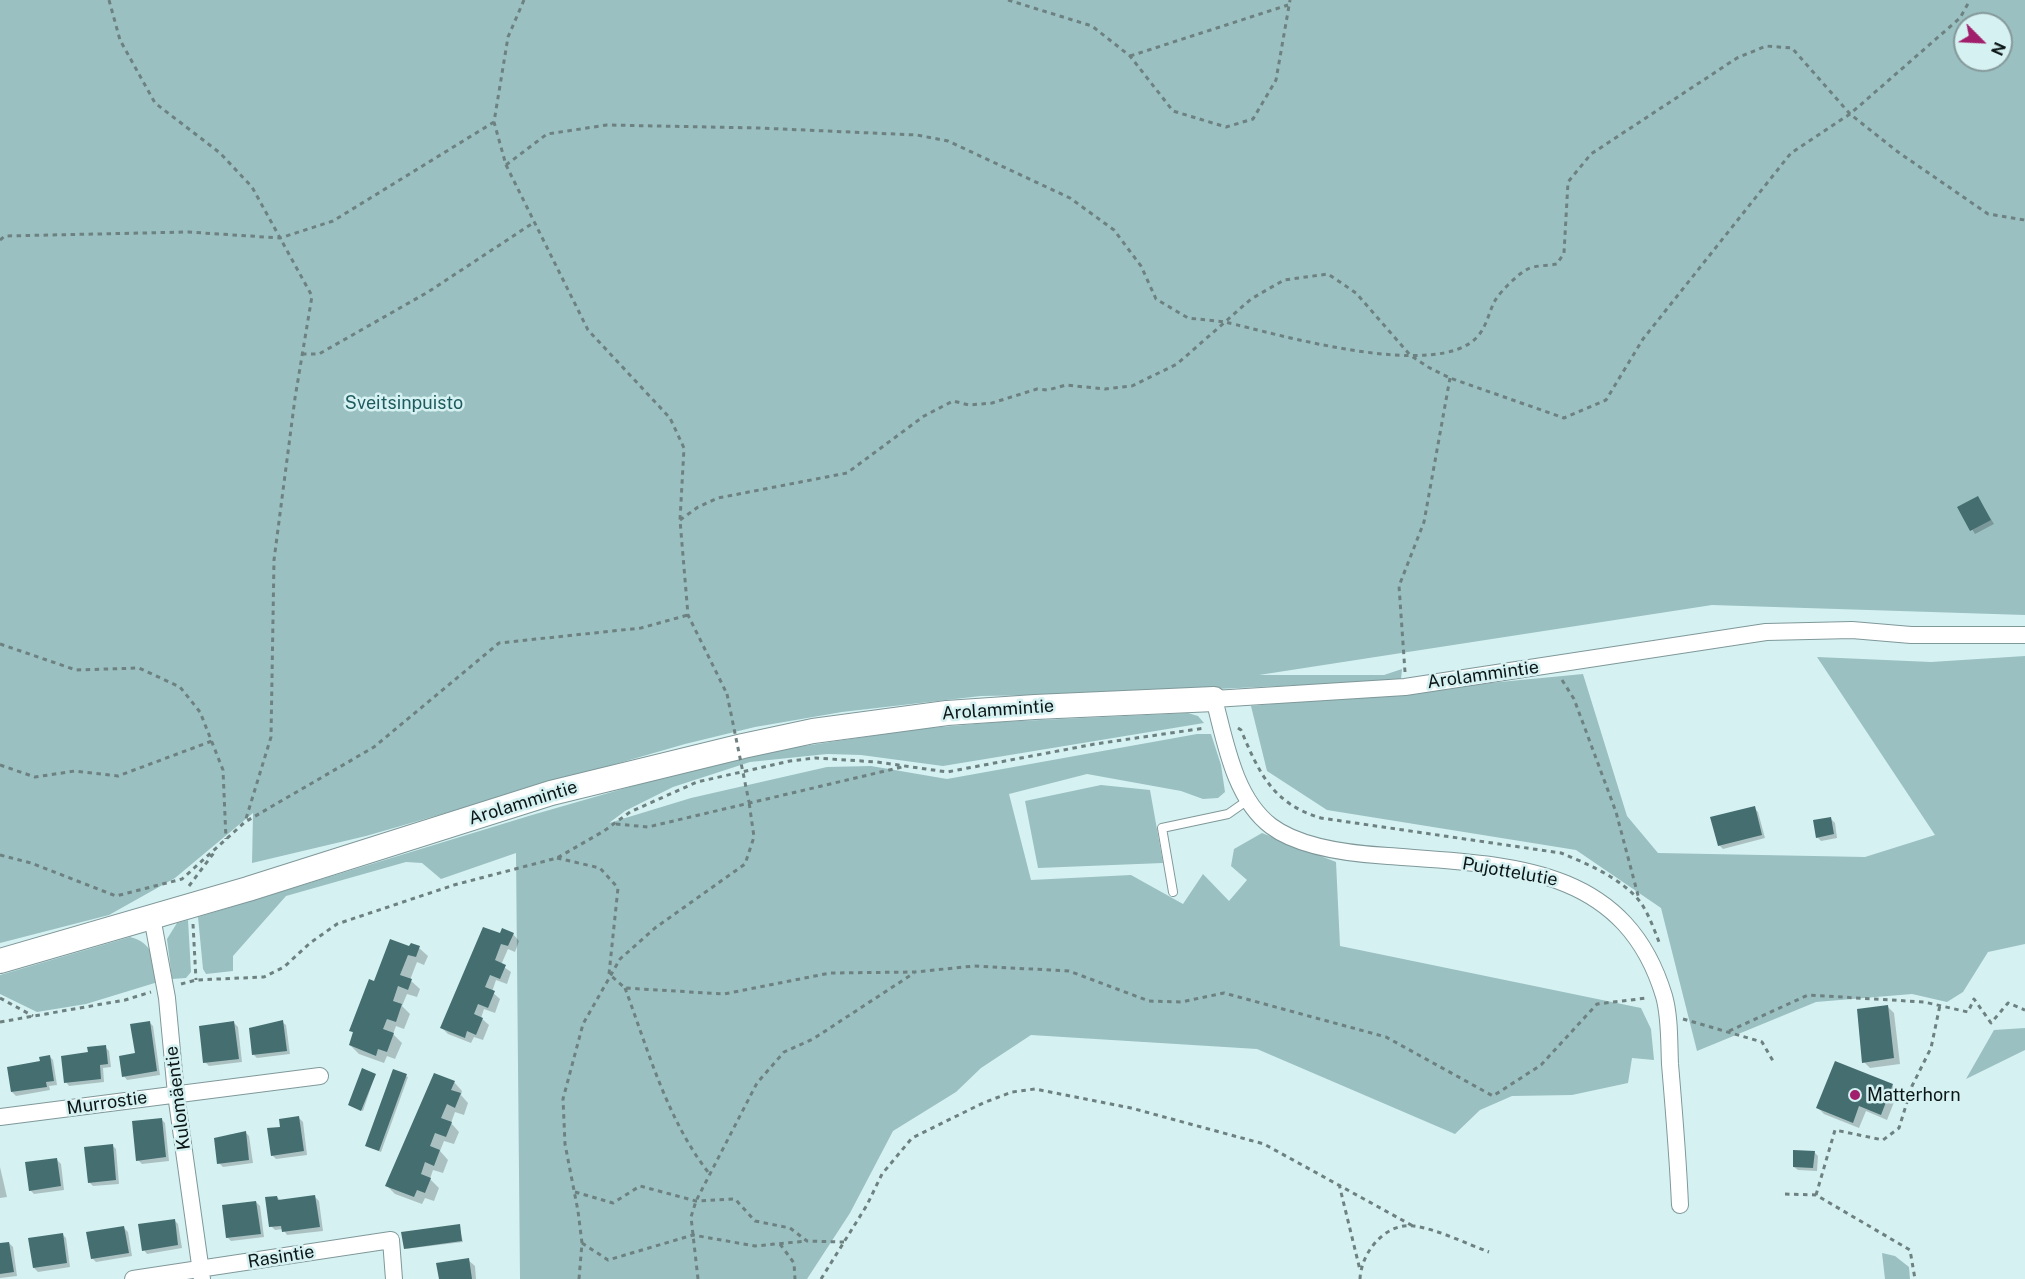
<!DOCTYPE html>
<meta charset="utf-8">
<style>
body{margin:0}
#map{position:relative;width:2025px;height:1279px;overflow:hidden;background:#d6f1f2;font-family:"Public Sans",sans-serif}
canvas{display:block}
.north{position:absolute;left:1953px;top:12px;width:60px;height:60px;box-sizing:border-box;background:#d6f1f2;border:2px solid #85999a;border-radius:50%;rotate:114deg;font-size:16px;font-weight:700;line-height:24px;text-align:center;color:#0c1616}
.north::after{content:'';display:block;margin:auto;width:21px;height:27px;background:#a11e6c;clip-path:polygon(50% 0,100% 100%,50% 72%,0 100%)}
</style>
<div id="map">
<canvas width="2025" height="1279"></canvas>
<div class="north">N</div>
</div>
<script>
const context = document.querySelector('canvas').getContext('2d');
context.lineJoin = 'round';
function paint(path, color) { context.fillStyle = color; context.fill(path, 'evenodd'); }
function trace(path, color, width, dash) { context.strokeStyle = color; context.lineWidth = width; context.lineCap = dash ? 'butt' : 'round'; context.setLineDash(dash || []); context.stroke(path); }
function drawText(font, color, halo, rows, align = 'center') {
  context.font = font + ' "Public Sans",sans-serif'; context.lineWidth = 5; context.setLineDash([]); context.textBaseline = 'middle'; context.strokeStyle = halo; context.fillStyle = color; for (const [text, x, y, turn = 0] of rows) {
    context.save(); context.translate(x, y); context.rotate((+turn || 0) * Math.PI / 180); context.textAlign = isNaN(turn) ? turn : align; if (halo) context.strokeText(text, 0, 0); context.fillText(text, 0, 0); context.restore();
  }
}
const green = new Path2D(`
 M0,0H2025V615L1712,605L1259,675H1384L1402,669L1401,679L1388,681L1110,694L981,696L842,712L755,727L685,744L366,836L252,863L253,813L175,878L109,915L0,943ZM1965,24H2001V60H1965Z
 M2025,656V944L1988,952L1963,992L1947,1002L1912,994L1816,1002L1697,1051L1661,908L1576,850L1327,810L1267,771L1251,706L1583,674L1627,816L1658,853L1865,857L1935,835L1817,657L1931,662Z
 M1188,713L1198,716L1204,723L943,766L861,755L827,754L750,762L673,787L625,811L609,823L691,798L827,767L871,766L947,779L1197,734H1211L1221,765L1225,792L1218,798L1203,799L1181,791L1087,774L1009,794L1031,880L1131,875L1183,904L1203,874L1229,901L1247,880L1231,866L1234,849L1262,833L1336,862L1340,946L1641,1008L1651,1029L1654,1060L1632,1058L1628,1083L1572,1095L1512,1096L1480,1110L1455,1134L1257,1049L1031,1035L981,1068L956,1092L893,1131L850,1213L807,1279H520L516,853L441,879L422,863L406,862L286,896L233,956V971L206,974L203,969L198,917L532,815L678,773L764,752L917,729L999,722Z
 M1101,785L1150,790L1163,863L1038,868L1025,801Z
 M188,920L191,972L186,978L172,979L167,939L177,923Z
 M130,937C154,943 154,960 158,982L86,1004L37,1012L0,994V975Z
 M2025,1028V1050L1966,1079L1994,1030Z
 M1882,1253L1895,1256L1909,1267L1910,1279H1885Z`);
const shadow = new Path2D(`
 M1978,498L1994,524L1975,534L1959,508Z
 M1754,808L1758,812L1765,838L1723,849L1719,845Z
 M1831,819L1835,823L1837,838L1821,841L1817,837Z
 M513,934L519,941L515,952L508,949L501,965L511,972L507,984L496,980L492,992L500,999L495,1013L484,1009L481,1018L489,1025L483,1040L474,1037L471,1043L448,1034L442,1028L501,935Z
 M410,948H419L428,956L424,965L417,962L410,980L420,989L417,997L407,994L402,1006L410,1014L404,1029L396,1026L393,1034L402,1043L395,1059L387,1056L384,1063L359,1054L350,1045L355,1034L351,1031L375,983Z
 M1888,1007L1894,1013L1900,1064L1870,1068L1864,1062Z
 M149,1022L153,1026L160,1075L127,1080L124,1076L136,1055Z
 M282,1022L286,1025L290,1054L257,1058L254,1055Z
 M234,1023L238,1027L242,1062L209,1066L205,1062Z
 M105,1047L109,1051L111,1067L103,1068L104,1082L69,1086L66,1082L90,1053Z
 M49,1056L53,1060L57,1085L49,1086L50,1090L16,1096L12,1092Z
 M394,1071L408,1077L381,1152L368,1147Z
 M375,1075L363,1111L351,1106L349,1105Z
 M454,1082L462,1091L461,1095L468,1103L464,1115L455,1112L451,1123L459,1132L454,1144L444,1141L440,1151L448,1160L443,1173L433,1170L430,1179L439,1188L434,1201L425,1198L422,1204L395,1194L387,1186Z
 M1892,1085L1898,1092L1887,1120L1866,1111L1859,1128L1824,1114L1818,1108Z
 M299,1118L303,1122L307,1155L276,1159L272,1155L282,1128Z
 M161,1119L165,1123L169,1161L142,1164L138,1160Z
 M245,1132L249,1136L253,1163L223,1167L219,1163L228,1135Z
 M112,1145L116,1149L119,1184L93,1186L89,1182Z
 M1814,1152L1818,1156L1817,1171L1798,1170L1794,1167Z
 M57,1160L61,1164L64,1190L34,1194L30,1190Z
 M0,1167L7,1197L0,1198Z
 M277,1197L281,1201L315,1197L319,1201L323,1231L287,1235L283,1229L275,1230L271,1226Z
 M256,1202L260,1206L264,1237L231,1241L227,1237Z
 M174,1220L178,1224L182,1248L147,1254L144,1250Z
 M459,1226L463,1242L405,1249Z
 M124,1228L128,1232L132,1256L96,1262L92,1258Z
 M62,1234L66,1238L70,1267L38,1272L34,1268Z
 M9,1243L13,1247L17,1276L0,1278V1245Z
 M468,1260L475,1266L476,1279H440Z`);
const building = new Path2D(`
 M1978,496L1991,520L1970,531L1957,507Z
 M1755,806L1762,835L1718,846L1710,817Z
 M1831,817L1834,834L1816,838L1813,820Z
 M483,927L500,933L502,928L514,933L508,946L501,944L495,960L506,965L500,979L490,975L485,987L495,991L488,1008L478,1004L474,1014L483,1018L476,1035L467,1031L465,1038L440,1028Z
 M390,939L409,946L411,943L420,946L416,957L408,955L400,975L412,979L408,990L398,986L393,1001L402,1004L396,1022L387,1019L383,1029L394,1033L387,1052L378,1049L376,1056L349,1045L353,1032L349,1031L369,979L374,981Z
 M1888,1005L1894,1058L1862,1063L1857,1009Z
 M283,1020L287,1051L252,1055L249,1028Z
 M150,1021L157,1071L122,1077L119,1056L135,1053L130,1024Z
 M234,1021L239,1059L203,1063L199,1026Z
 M106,1045L108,1064L100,1065L101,1079L64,1083L61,1056L88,1052L87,1047Z
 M50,1055L54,1081L46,1082L47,1087L11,1092L7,1067L40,1061L39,1057Z
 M1835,1061L1893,1084L1881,1115L1859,1106L1853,1123L1816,1108Z
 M362,1068L376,1074L361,1111L348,1105Z
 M393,1069L407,1074L379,1151L365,1146Z
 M434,1073L455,1081L451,1090L461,1093L455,1108L447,1104L441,1118L452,1122L446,1137L435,1133L430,1146L440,1150L434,1166L425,1162L421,1174L431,1178L425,1193L417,1190L414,1197L385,1186Z
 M299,1116L304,1151L271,1156L267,1128L280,1127L279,1119Z
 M162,1118L166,1157L136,1161L132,1121Z
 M246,1131L249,1160L217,1164L214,1138Z
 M113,1144L116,1180L88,1183L84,1147Z
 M1793,1150L1815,1151L1813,1168L1793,1167Z
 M57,1158L61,1186L29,1191L25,1162Z
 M315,1195L320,1227L282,1232L281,1226L269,1227L265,1197L277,1196L278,1200Z
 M256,1201L261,1234L226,1238L222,1205Z
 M175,1219L178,1245L142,1251L138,1224Z
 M460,1224L462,1241L404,1249L401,1232Z
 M124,1226L129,1253L91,1259L86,1232Z
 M63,1233L67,1263L33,1268L28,1238Z
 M9,1242L14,1272L0,1274V1243Z
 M469,1258L472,1279H439L436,1263Z`);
const path = new Path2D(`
 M109,0L120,40L155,103L220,153L252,187L312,296L295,398L274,560L271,737L245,822
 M524,0L508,37L494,122L506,165L588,330L670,418L684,448L680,520L688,615L727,694
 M1008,0L1092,26L1130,56L1173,111L1226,127L1253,119L1276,80L1290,0
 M1130,56L1288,5
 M506,165L547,134L607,125L759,128L917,135L948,141L1070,198L1114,230L1141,266L1156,299L1188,318L1225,322L1251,299L1284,280L1328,274L1356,293L1410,355L1428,367L1450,378L1564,418L1606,400L1643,339L1791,153L1850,114L1960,18L1970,0
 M0,240L5,236L188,232L280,238L333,221L494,122
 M302,354H319L428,292L533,223
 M680,520L698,507L718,498L847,473L924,416L953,401L969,405L992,403L1037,389L1048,390L1066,385L1105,389L1132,386L1177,364L1225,322C1277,334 1439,382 1478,336C1488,324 1489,310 1496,299C1502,290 1517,275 1526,270C1533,265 1548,266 1557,264L1564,253L1568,182L1591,154L1737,58L1766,46L1792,48L1850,114L1898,152L1988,214L2025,220
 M0,644L76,670L139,668L180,687L200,712L223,770L226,839
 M1405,672L1399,586L1424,522L1450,378
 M1562,680L1574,699L1616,812L1639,899
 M1238,728L1241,730C1259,773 1273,804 1321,818L1561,853C1588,864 1623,879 1641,903C1649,915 1654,929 1659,942
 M0,765L35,777L75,771L118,776L212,741
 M616,824L648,827L902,767
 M0,855L31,863L116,896L182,879L245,822L374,747L499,643L641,628L688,615
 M557,858L600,868L618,888L609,974L625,988L724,994L830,973L915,972L974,966L1069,971L1149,1001L1181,1002L1224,993L1386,1037L1493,1096L1541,1065L1597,1004L1647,998
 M189,886L216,850
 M193,924L196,980
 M181,984L196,980L264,977L284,967L310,943L337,924L454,885L557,858L604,831L630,812L697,782L790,761L815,758L877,762L947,772L1095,744L1205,728
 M625,988C648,1050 667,1119 708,1172
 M0,998L33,1016
 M1683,1019L1762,1042L1773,1061
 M0,1022L125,1000L151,992
 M1729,1031L1808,995L1924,1002L1968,1012L1974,999L1991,1023L2008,1003L2025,1010
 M1339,1184L1360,1270
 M575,1192L613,1203L640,1186L696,1201L735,1199L755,1221L790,1228L807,1241L844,1242
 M1785,1194L1816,1195L1910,1250L1915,1279
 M1816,1195L1835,1130L1883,1140L1899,1128L1912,1086L1931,1048L1940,1005
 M582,1243L608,1260L693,1235L755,1246L807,1241
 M780,1244L794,1263L795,1279
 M579,1279L582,1243L578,1211L565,1144L563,1099L583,1024L620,959L655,928L745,864L754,837L749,802
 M698,1279L691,1217L696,1201L757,1083L784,1052L813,1039L914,973
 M821,1279L867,1205L882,1174L912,1138L983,1103L1012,1092L1035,1089L1131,1108L1264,1144L1413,1226
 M1360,1279C1361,1253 1385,1222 1414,1226C1437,1229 1467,1244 1489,1252`);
const lane = new Path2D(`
 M1173,892L1162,828L1228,814L1248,800`);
const street = new Path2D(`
 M152,917L167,998L176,1094L202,1279
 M0,1117L320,1076
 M1680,1205C1678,1158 1674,1111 1670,1064C1669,1042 1670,1017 1664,996C1624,863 1505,865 1388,856C1353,854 1300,848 1271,826C1234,798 1225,740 1214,699L1405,687L1766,632L1852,630L1911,635H2025
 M133,1279L391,1240L394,1279`);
const secondary = new Path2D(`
 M0,961L248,889L551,793L743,746L813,731L947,713L1035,707L1214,699`);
const pathBridge = new Path2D(`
 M727,694L749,802`);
const markers = [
 [1855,1095,6,"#a11e6c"]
];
const parkNames = [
 ["Sveitsinpuisto",404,403]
];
const streetNames = [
 ["Arolammintie",1483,675,-8],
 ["Arolammintie",998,710,-4],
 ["Arolammintie",523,803,-17],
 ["Pujottelutie",1510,872,10],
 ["Kulomäentie",178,1098,-97],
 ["Murrostie",107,1103,-8],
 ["Rasintie",281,1257,-9]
];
const poiNames = [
 ["Matterhorn",1867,1095]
];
paint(green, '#9ac0c1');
paint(shadow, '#0003');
paint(building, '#456e70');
trace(lane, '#7f989a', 10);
trace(street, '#7f989a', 18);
trace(secondary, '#7f989a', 26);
trace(path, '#6e8181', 3, [4.5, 4.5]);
trace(lane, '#fff', 8);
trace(street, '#fff', 16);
trace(secondary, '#fff', 24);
trace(pathBridge, '#6e8181', 3, [4.5, 4.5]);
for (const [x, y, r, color] of markers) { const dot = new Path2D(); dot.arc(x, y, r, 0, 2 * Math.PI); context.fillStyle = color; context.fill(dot); trace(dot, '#d6f1f2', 2); }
drawText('18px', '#1f5b5e', '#d6f1f2', parkNames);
drawText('18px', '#0c1616', '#d6f1f2', streetNames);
drawText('18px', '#0c1616', '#d6f1f2', poiNames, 'left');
</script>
